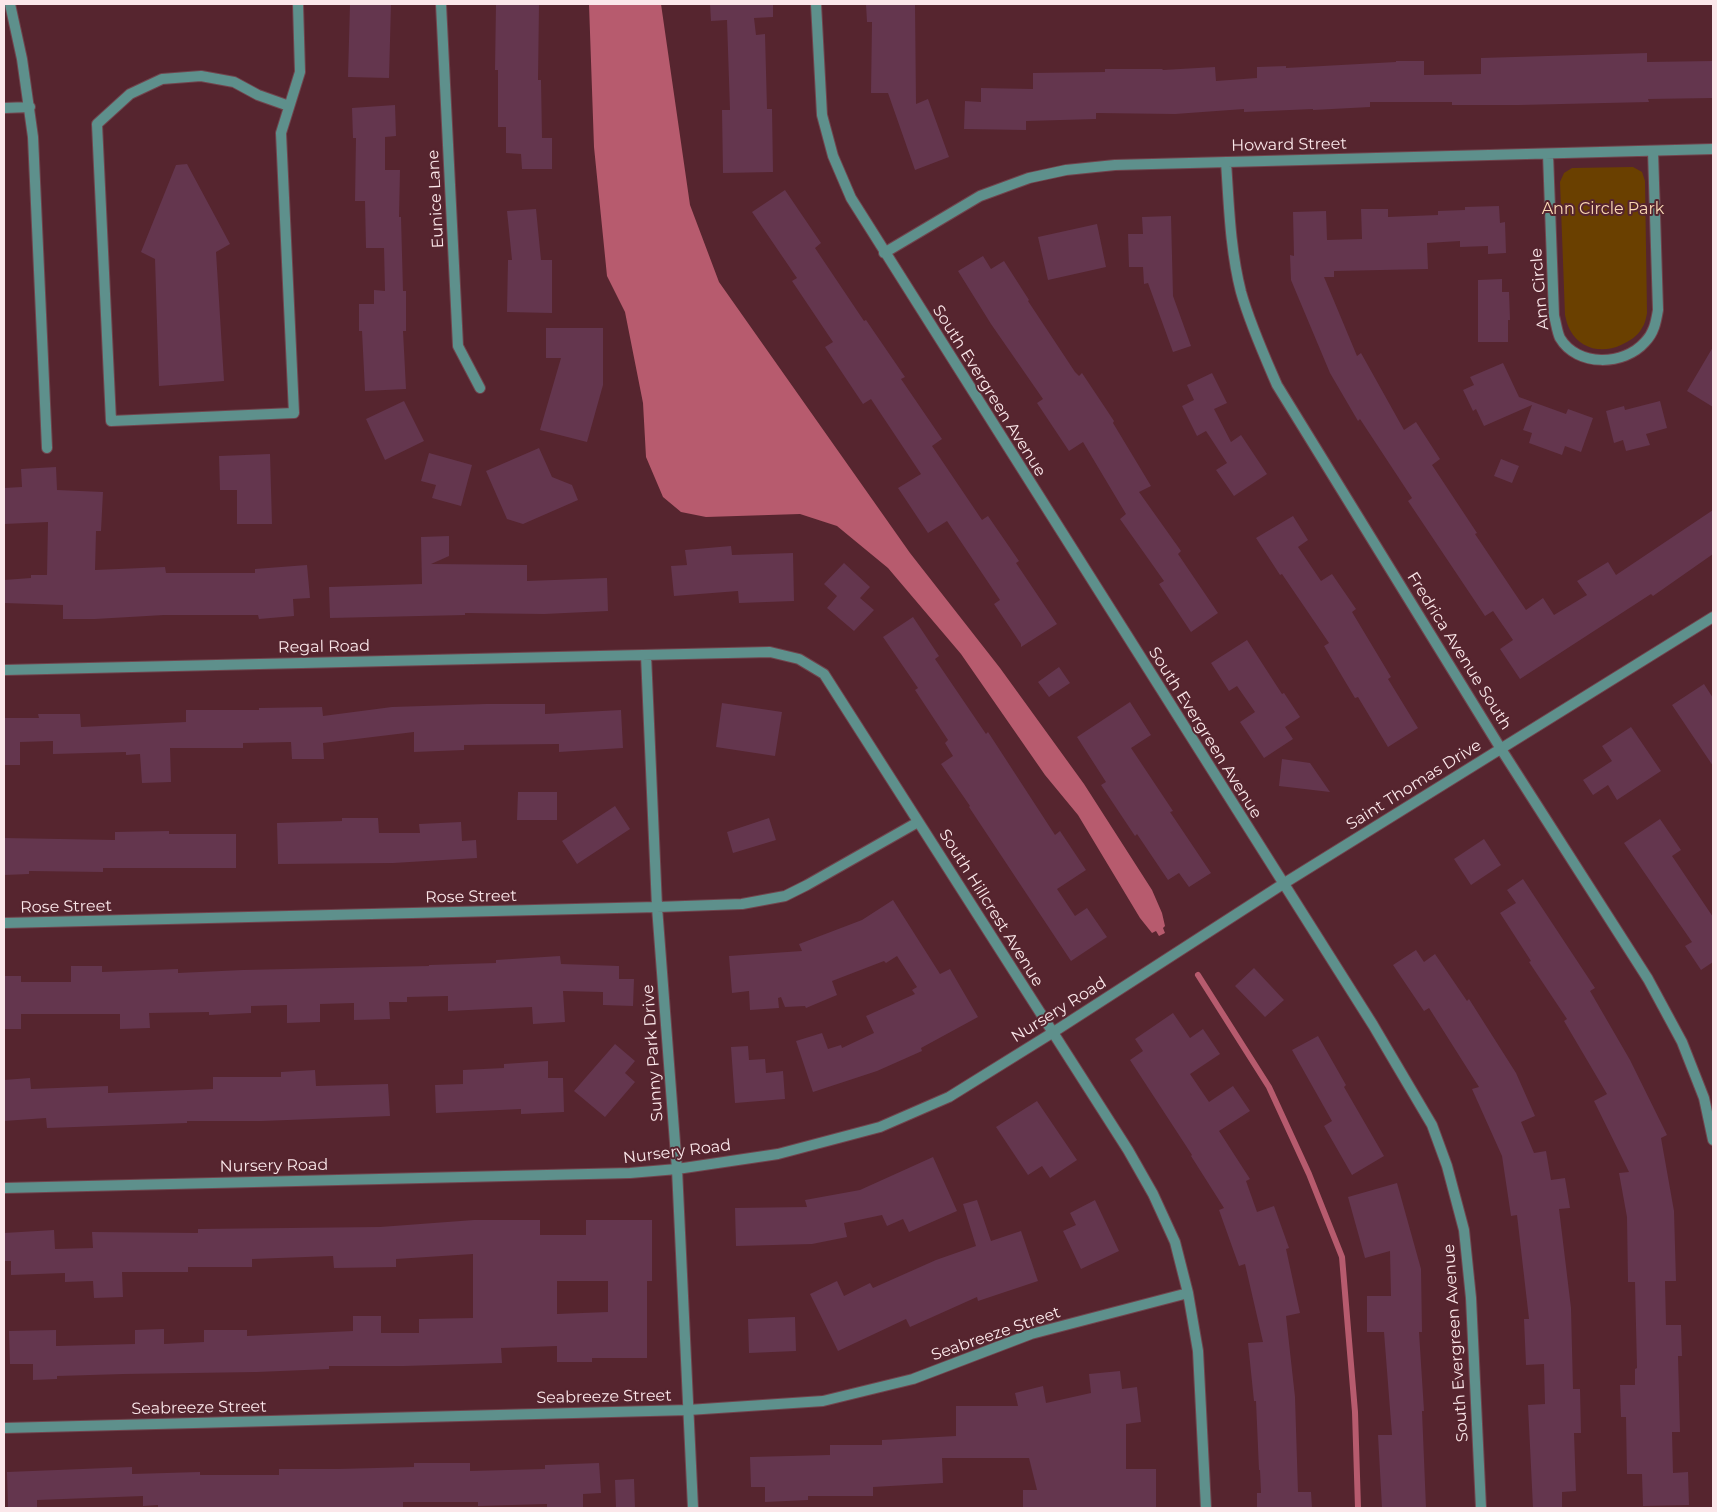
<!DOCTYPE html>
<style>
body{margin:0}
#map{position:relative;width:1717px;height:1512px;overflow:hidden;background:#56252f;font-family:Montserrat,sans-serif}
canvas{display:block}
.frame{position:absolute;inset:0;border:5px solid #fbe7ea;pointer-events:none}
</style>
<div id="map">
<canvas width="1717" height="1512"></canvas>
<div class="frame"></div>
</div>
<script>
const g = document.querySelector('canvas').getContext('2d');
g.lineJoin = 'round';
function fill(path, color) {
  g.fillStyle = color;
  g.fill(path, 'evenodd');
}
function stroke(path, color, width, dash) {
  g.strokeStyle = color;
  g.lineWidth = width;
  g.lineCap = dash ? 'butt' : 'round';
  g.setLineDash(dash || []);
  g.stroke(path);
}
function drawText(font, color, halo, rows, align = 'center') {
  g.font = font + ' Montserrat,sans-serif';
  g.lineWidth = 4;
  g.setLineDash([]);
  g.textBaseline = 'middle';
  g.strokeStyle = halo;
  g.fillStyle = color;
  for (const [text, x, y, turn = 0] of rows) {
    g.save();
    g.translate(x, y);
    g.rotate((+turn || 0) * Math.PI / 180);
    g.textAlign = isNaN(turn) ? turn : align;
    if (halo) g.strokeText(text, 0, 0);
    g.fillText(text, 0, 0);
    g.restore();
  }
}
const green = new Path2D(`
 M 1633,167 L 1642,172 L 1645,181 L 1647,313 C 1646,318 1645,324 1642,328 C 1637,337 1629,341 1621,345 C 1602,354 1580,349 1570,330 C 1567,325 1566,319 1565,315 L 1560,182 L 1564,173 L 1572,168 Z`);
const water = new Path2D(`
 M 589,4 L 661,4 L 690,205 L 719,282 L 910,553 L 1000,668 L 1084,784 L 1152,890 L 1162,913 L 1165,926 L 1163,928 L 1165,933 L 1159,936 L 1156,931 L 1152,933 L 1140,918 L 1078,815 L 1045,775 L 961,654 L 888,568 L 837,526 L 800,514 L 706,517 L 681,512 L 663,497 L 646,457 L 643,403 L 625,312 L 607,276 L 594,147 Z`);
const stream = new Path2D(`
 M 1198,975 L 1269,1087 L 1309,1174 L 1342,1257 L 1355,1412 L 1358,1508`);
const building = new Path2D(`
 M 350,4 L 391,4 L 389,78 L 348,77 Z
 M 496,4 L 539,4 L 538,80 L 541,80 L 542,138 L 552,138 L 552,169 L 522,169 L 521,154 L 506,153 L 506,127 L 498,127 L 498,70 L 495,70 Z
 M 710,4 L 773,4 L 773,17 L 754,18 L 756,35 L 765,34 L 767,109 L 772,109 L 773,172 L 723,173 L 722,110 L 730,110 L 727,20 L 711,21 Z
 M 866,4 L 915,4 L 916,104 L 928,99 L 949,157 L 915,170 L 888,93 L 871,93 L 872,22 L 867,22 Z
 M 1647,53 L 1647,62 L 1713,61 L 1713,98 L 1648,99 L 1649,102 L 1519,105 L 1452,105 L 1452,102 L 1370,102 L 1370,107 L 1313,110 L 1313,109 L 1244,112 L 1244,109 L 1175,114 L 1096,113 L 1096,119 L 1026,121 L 1026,130 L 964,129 L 965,101 L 981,102 L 981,88 L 1033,89 L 1033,73 L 1105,72 L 1105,69 L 1162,69 L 1163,70 L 1215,67 L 1216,81 L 1257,78 L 1257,67 L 1286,66 L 1286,68 L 1396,62 L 1396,61 L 1424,61 L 1424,75 L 1481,74 L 1481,58 Z
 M 395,105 L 396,136 L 385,137 L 385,170 L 400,170 L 399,217 L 401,217 L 403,291 L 406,291 L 406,331 L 403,331 L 406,389 L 365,391 L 362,331 L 359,331 L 359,304 L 374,304 L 374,290 L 385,291 L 384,248 L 366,248 L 365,201 L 355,201 L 356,138 L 353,138 L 352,108 Z
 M 187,164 L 230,244 L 216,252 L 224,381 L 159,386 L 155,259 L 141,252 L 176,165 Z
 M 785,190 L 821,243 L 815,248 L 864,321 L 866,320 L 905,377 L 901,379 L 942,439 L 932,446 L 982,520 L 988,516 L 1019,561 L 1016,563 L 1057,624 L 1021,647 L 1021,644 L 994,604 L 1000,600 L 947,521 L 928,533 L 898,488 L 921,474 L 871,399 L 863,404 L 825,347 L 833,342 L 792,281 L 797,278 L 752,212 Z
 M 1499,206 L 1500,223 L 1505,222 L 1506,253 L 1488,254 L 1488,246 L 1460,247 L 1460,241 L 1427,243 L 1428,269 L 1334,271 L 1334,277 L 1324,277 L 1357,356 L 1361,353 L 1404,430 L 1416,422 L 1440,459 L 1432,465 L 1477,533 L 1475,534 L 1526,610 L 1543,598 L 1554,615 L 1587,595 L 1577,581 L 1608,562 L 1616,575 L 1713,510 L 1713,554 L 1653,596 L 1651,594 L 1520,679 L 1500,649 L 1513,640 L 1493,611 L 1485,616 L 1408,501 L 1412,498 L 1360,419 L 1358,421 L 1330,373 L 1291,280 L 1290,255 L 1294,256 L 1293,212 L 1326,211 L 1327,240 L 1362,239 L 1361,209 L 1388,209 L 1388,217 L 1438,215 L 1438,211 L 1465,210 L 1465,207 Z
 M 536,209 L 541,260 L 552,260 L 552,313 L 507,312 L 508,260 L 512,260 L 507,211 Z
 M 1171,216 L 1173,296 L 1191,346 L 1173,352 L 1148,283 L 1144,284 L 1143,267 L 1129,267 L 1128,234 L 1143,234 L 1142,217 Z
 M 1097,224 L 1106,267 L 1048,280 L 1038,237 Z
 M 983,256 L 991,269 L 1004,261 L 1029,300 L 1028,301 L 1075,372 L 1079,376 L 1082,373 L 1114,421 L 1113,423 L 1151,486 L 1139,492 L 1181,551 L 1178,554 L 1218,613 L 1191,632 L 1159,584 L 1164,581 L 1120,519 L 1126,514 L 1083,442 L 1069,451 L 1037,403 L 1043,399 L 991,324 L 958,271 Z
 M 1502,279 L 1502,292 L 1509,292 L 1510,320 L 1508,320 L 1508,342 L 1478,342 L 1478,280 Z
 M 546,328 L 603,328 L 603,385 L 587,442 L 540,430 L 561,358 L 546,358 Z
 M 1713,347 L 1713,407 L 1687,391 Z
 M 1503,363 L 1519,397 L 1566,414 L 1568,409 L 1593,418 L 1581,452 L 1565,446 L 1562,455 L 1529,443 L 1532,433 L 1523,430 L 1532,405 L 1484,426 L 1476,409 L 1473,411 L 1463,390 L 1474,385 L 1470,377 Z
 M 1212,373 L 1227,403 L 1214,409 L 1231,442 L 1241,435 L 1267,474 L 1234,496 L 1216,470 L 1227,463 L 1206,431 L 1197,436 L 1182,406 L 1194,400 L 1187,385 Z
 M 404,401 L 424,441 L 385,460 L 366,419 Z
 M 1660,401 L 1667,428 L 1646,434 L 1650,445 L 1626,451 L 1623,440 L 1614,443 L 1606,411 L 1624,406 L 1625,410 Z
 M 539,448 L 552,477 L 572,485 L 578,500 L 523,524 L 507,519 L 486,471 Z
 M 429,453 L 472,465 L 461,506 L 432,498 L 436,485 L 421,481 Z
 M 270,454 L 272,524 L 237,524 L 237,490 L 220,490 L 219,456 Z
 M 1501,459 L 1519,466 L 1512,483 L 1494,476 Z
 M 56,467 L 57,490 L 103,492 L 101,531 L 96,531 L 95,570 L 165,567 L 166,573 L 255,573 L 255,569 L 307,565 L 310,598 L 293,599 L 294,616 L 259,619 L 258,615 L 164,615 L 95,619 L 63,619 L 63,605 L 4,603 L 4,580 L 31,578 L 31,575 L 47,575 L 48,522 L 4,524 L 4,488 L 22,487 L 21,469 Z
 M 1293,516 L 1308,540 L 1298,547 L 1321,581 L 1332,574 L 1356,609 L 1352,612 L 1391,677 L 1388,679 L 1418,728 L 1388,747 L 1358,697 L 1355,698 L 1324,646 L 1329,643 L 1282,574 L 1280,575 L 1256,538 Z
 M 449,536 L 449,556 L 431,564 L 527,565 L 527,581 L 607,578 L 608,611 L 544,614 L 465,613 L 465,615 L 330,618 L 329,587 L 422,584 L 421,537 Z
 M 731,546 L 732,555 L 793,553 L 794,601 L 739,603 L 738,591 L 674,596 L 671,566 L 687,565 L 685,550 Z
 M 844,563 L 870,587 L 860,598 L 874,610 L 854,631 L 827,608 L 837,596 L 824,584 Z
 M 913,617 L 939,656 L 935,659 L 986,734 L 988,732 L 1055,835 L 1060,831 L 1086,870 L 1057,889 L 1075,916 L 1087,908 L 1107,937 L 1071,961 L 969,807 L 970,806 L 941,764 L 953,756 L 945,743 L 948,740 L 915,690 L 918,688 L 883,637 Z
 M 1247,640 L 1282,694 L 1284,693 L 1300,717 L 1285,727 L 1293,739 L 1264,758 L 1240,722 L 1255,712 L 1237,686 L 1229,691 L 1211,663 Z
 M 1059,667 L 1070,683 L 1049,697 L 1038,682 Z
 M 1704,684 L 1713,698 L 1713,766 L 1672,705 Z
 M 1130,702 L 1151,735 L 1131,748 L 1173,811 L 1170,812 L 1211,873 L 1189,887 L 1179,873 L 1168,880 L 1137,834 L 1135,836 L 1101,785 L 1106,782 L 1077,737 Z
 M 722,703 L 782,712 L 775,756 L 716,747 Z
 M 486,704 L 545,704 L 545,714 L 621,710 L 623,748 L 559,752 L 559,744 L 464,745 L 464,750 L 414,752 L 414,732 L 323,743 L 324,759 L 292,759 L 291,742 L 243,743 L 243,748 L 170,748 L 171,782 L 142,783 L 140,754 L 126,755 L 126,752 L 53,754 L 53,741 L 20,742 L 20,765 L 4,765 L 4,718 L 39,718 L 38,714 L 80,714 L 81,727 L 186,722 L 186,710 L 259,710 L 259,708 L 322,707 L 323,716 L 392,707 Z
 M 1631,727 L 1661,771 L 1617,800 L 1608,785 L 1593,795 L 1583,780 L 1612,761 L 1602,746 Z
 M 1282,759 L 1310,763 L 1330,792 L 1279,786 Z
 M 518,792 L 557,792 L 557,820 L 517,820 Z
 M 615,806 L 630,829 L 577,864 L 562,841 Z
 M 342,818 L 378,818 L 379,833 L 420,833 L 419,824 L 461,822 L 462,841 L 476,840 L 477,858 L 393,863 L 278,864 L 277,823 L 342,821 Z
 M 769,818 L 776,840 L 733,853 L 727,832 Z
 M 1660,819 L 1681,850 L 1672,856 L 1713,917 L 1713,962 L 1701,970 L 1685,946 L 1692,942 L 1624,843 Z
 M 169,831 L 169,834 L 236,834 L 236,868 L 103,868 L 103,872 L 29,871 L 29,874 L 4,875 L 4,838 L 115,840 L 115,832 Z
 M 1484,839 L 1501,865 L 1471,885 L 1454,859 Z
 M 1523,879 L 1595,988 L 1590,991 L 1630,1060 L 1667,1135 L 1661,1138 L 1674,1211 L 1676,1281 L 1665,1281 L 1666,1325 L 1681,1325 L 1682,1356 L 1678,1356 L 1680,1432 L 1672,1432 L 1673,1473 L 1688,1472 L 1689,1505 L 1643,1506 L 1642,1474 L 1627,1474 L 1626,1417 L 1621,1417 L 1620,1385 L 1635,1385 L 1635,1369 L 1637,1368 L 1635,1282 L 1628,1282 L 1627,1217 L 1619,1173 L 1629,1172 L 1594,1101 L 1607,1094 L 1564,1021 L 1567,1019 L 1529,962 L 1531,961 L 1500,913 L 1516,903 L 1507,890 Z
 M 893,900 L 940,974 L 950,969 L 978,1017 L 921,1048 L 922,1051 L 877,1071 L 813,1092 L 796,1041 L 822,1033 L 828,1049 L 841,1045 L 842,1048 L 874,1033 L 866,1016 L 915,994 L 912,990 L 917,987 L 897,956 L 886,963 L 884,961 L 832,981 L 837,995 L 806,1008 L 805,1006 L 785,1007 L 781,997 L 778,998 L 779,1008 L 750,1010 L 749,991 L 732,993 L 729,956 L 802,951 L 799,944 L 862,920 Z
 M 1416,950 L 1424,962 L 1435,954 L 1467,1001 L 1469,999 L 1516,1073 L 1535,1116 L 1521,1122 L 1534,1153 L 1546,1151 L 1551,1180 L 1565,1178 L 1570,1208 L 1559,1209 L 1571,1308 L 1573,1389 L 1580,1389 L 1581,1433 L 1574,1433 L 1576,1491 L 1562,1492 L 1562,1507 L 1533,1508 L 1528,1405 L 1545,1404 L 1544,1364 L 1526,1365 L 1524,1319 L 1529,1319 L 1517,1215 L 1511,1216 L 1502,1156 L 1472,1089 L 1479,1087 L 1429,1008 L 1424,1011 L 1393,965 Z
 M 560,956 L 561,964 L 619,966 L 619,979 L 634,979 L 633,1006 L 603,1005 L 603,992 L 563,991 L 565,1022 L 533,1024 L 532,1007 L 448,1011 L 448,996 L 407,997 L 407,1002 L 389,1002 L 390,1019 L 354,1020 L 354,1003 L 320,1004 L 320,1022 L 287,1023 L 287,1005 L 251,1006 L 251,1013 L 209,1015 L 209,1012 L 149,1013 L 150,1028 L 120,1029 L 120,1014 L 21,1014 L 21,1029 L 4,1029 L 4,976 L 21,976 L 21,982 L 71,982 L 71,966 L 102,966 L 102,972 L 178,969 L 178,973 L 243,970 L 429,966 L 429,965 L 496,963 L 496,960 Z
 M 1254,968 L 1284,1000 L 1265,1017 L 1235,986 Z
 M 1173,1013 L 1190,1038 L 1203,1029 L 1220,1054 L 1190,1074 L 1209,1102 L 1233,1086 L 1250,1111 L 1219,1131 L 1250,1179 L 1246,1181 L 1257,1212 L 1274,1206 L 1289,1248 L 1286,1249 L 1300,1313 L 1286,1316 L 1295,1397 L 1298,1492 L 1311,1492 L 1312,1508 L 1257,1508 L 1257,1493 L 1261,1493 L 1260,1470 L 1259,1470 L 1256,1401 L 1254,1401 L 1248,1343 L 1263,1342 L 1245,1264 L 1239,1266 L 1219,1210 L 1224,1208 L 1191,1156 L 1192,1155 L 1130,1060 L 1143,1051 L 1135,1039 Z
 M 1318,1036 L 1346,1085 L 1344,1087 L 1384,1156 L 1352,1175 L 1324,1126 L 1332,1121 L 1292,1050 Z
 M 615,1044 L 635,1061 L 625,1073 L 635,1082 L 605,1117 L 574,1091 Z
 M 748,1046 L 749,1060 L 765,1059 L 766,1073 L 783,1071 L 785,1099 L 735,1103 L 731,1047 Z
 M 548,1061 L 548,1078 L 563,1078 L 564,1112 L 521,1114 L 521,1109 L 436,1113 L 435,1085 L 463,1084 L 463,1070 L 504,1068 L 504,1064 Z
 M 315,1070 L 316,1086 L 388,1084 L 390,1116 L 262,1121 L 187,1121 L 187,1123 L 47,1128 L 46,1118 L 4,1121 L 4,1080 L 30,1078 L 31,1089 L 108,1086 L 108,1093 L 213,1089 L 213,1077 L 281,1077 L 281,1072 Z
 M 1037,1101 L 1077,1160 L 1050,1178 L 1042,1166 L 1028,1175 L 996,1127 Z
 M 933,1157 L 957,1211 L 909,1232 L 903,1219 L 887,1226 L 882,1215 L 844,1223 L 847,1237 L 812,1244 L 736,1246 L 735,1208 L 807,1207 L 805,1200 L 860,1190 Z
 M 1397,1183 L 1421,1269 L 1422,1332 L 1419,1332 L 1424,1411 L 1422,1411 L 1426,1508 L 1382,1508 L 1378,1435 L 1392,1435 L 1384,1332 L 1367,1332 L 1367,1296 L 1391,1296 L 1390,1251 L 1365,1258 L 1348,1197 Z
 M 977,1200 L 991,1241 L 1021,1231 L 1038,1281 L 978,1301 L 977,1297 L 910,1327 L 906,1319 L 838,1351 L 810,1294 L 837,1281 L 844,1296 L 870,1283 L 873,1288 L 936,1260 L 976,1246 L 963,1204 Z
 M 1095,1200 L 1119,1251 L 1081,1269 L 1063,1231 L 1076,1225 L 1070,1213 Z
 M 474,1220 L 540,1220 L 540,1235 L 586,1235 L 586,1220 L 652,1220 L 652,1281 L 647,1281 L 647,1358 L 592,1358 L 592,1362 L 557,1362 L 557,1346 L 530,1347 L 501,1348 L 502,1363 L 404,1366 L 329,1366 L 329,1369 L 257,1372 L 124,1374 L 57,1376 L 57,1379 L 33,1380 L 33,1364 L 10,1364 L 9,1331 L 56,1330 L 56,1346 L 135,1344 L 135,1330 L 164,1329 L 164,1344 L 204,1342 L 204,1330 L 247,1330 L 247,1336 L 353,1331 L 353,1316 L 381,1316 L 381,1333 L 419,1333 L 419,1319 L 473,1318 L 473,1254 L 396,1259 L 396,1267 L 334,1268 L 333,1256 L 252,1259 L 252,1267 L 188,1267 L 188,1272 L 122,1272 L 123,1297 L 94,1298 L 93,1281 L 65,1282 L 65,1273 L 11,1275 L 11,1261 L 4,1261 L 4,1233 L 54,1230 L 55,1249 L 93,1248 L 92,1232 L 198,1233 L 198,1229 L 380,1227 ZM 557,1281 L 608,1281 L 608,1312 L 557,1314 Z
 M 795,1317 L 796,1351 L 749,1353 L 748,1319 Z
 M 1120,1371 L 1122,1389 L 1137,1387 L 1141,1422 L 1126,1424 L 1126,1469 L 1156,1469 L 1156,1508 L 1023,1508 L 1023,1490 L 1037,1490 L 1029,1458 L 942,1458 L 943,1483 L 873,1487 L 873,1496 L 808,1496 L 808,1500 L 765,1502 L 765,1487 L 751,1487 L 750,1457 L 830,1455 L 830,1445 L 882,1445 L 882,1440 L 956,1436 L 956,1406 L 1018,1406 L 1015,1393 L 1043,1386 L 1046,1403 L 1091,1393 L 1089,1374 Z
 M 414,1463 L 470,1463 L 470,1471 L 545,1469 L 545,1465 L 599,1463 L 601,1493 L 583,1494 L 583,1508 L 547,1508 L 547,1504 L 478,1506 L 478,1502 L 403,1502 L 403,1508 L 158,1508 L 158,1505 L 143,1506 L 143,1496 L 37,1500 L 37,1508 L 8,1508 L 7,1472 L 132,1467 L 132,1474 L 200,1472 L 200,1475 L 279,1475 L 279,1469 L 338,1469 L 414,1467 Z
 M 634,1479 L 635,1508 L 616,1508 L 615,1480 Z`);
const lane = new Path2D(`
 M 10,4 L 22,59 L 33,137 L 47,448
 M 289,106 L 258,95 L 234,82 L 201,76 L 162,79 L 130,94 L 97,124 L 111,421 L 294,413 L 281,133 L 300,72 L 298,4
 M 4,108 L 30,107`);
const street = new Path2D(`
 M 441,4 L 458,346 L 480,388
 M 816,4 L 822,115 L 833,156 L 851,198 L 1373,1025 L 1432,1125 L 1447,1166 L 1464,1230 L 1471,1298 L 1481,1508
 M 1548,154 L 1554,316 C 1556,322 1557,332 1560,338 C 1577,367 1624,366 1645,342 C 1654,333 1656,322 1658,310 L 1653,151
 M 1226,162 C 1229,205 1230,249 1241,292 C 1250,324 1264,355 1277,385 L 1501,749 L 1648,979 L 1682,1042 L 1704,1098 L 1713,1140
 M 884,253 L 980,196 L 1029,178 L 1066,170 L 1115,165 L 1713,149
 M 646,655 L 657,907 L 677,1169 L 693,1508
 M 4,670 L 770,652 L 799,659 L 824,674 L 1128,1150 L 1153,1194 L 1175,1242 L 1188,1293 L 1198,1351 L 1206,1508
 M 4,923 L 657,907 L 742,904 L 785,896 L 807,885 L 918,822
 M 4,1188 L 630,1173 L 677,1169 L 778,1154 L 880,1127 L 949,1097 L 1052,1033 L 1283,884 L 1713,617
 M 4,1428 L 688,1410 L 823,1401 L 913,1379 L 1031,1334 L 1188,1293`);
const streetNames = [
 ["Howard Street",1289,145,-1],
 ["Eunice Lane",436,199,-93],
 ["Ann Circle",1540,289,-95],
 ["South Evergreen Avenue",989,391,58],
 ["Regal Road",324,647,-1],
 ["Fredrica Avenue South",1459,651,58],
 ["South Evergreen Avenue",1205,733,58],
 ["Saint Thomas Drive",1414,785,-32],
 ["Rose Street",471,897,-1],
 ["Rose Street",66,907,-1],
 ["South Hillcrest Avenue",991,908,58],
 ["Nursery Road",1059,1010,-32],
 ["Sunny Park Drive",653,1053,-94],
 ["Nursery Road",677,1152,-7],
 ["Nursery Road",274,1166,-1],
 ["Seabreeze Street",996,1334,-19],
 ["South Evergreen Avenue",1456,1343,-94],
 ["Seabreeze Street",604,1397,-1],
 ["Seabreeze Street",199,1408,-1]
];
const parkNames = [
 ["Ann Circle Park",1603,209]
];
fill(green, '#6a4000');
fill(water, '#b75b6e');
stroke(stream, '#b75b6e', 6);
fill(building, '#64364e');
stroke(lane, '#70444d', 12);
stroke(street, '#70444d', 12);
stroke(lane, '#5e908c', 10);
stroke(street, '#5e908c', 10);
drawText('16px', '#fbe7ea', '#56252f', streetNames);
drawText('16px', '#fad8b4', '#56252f', parkNames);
</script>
